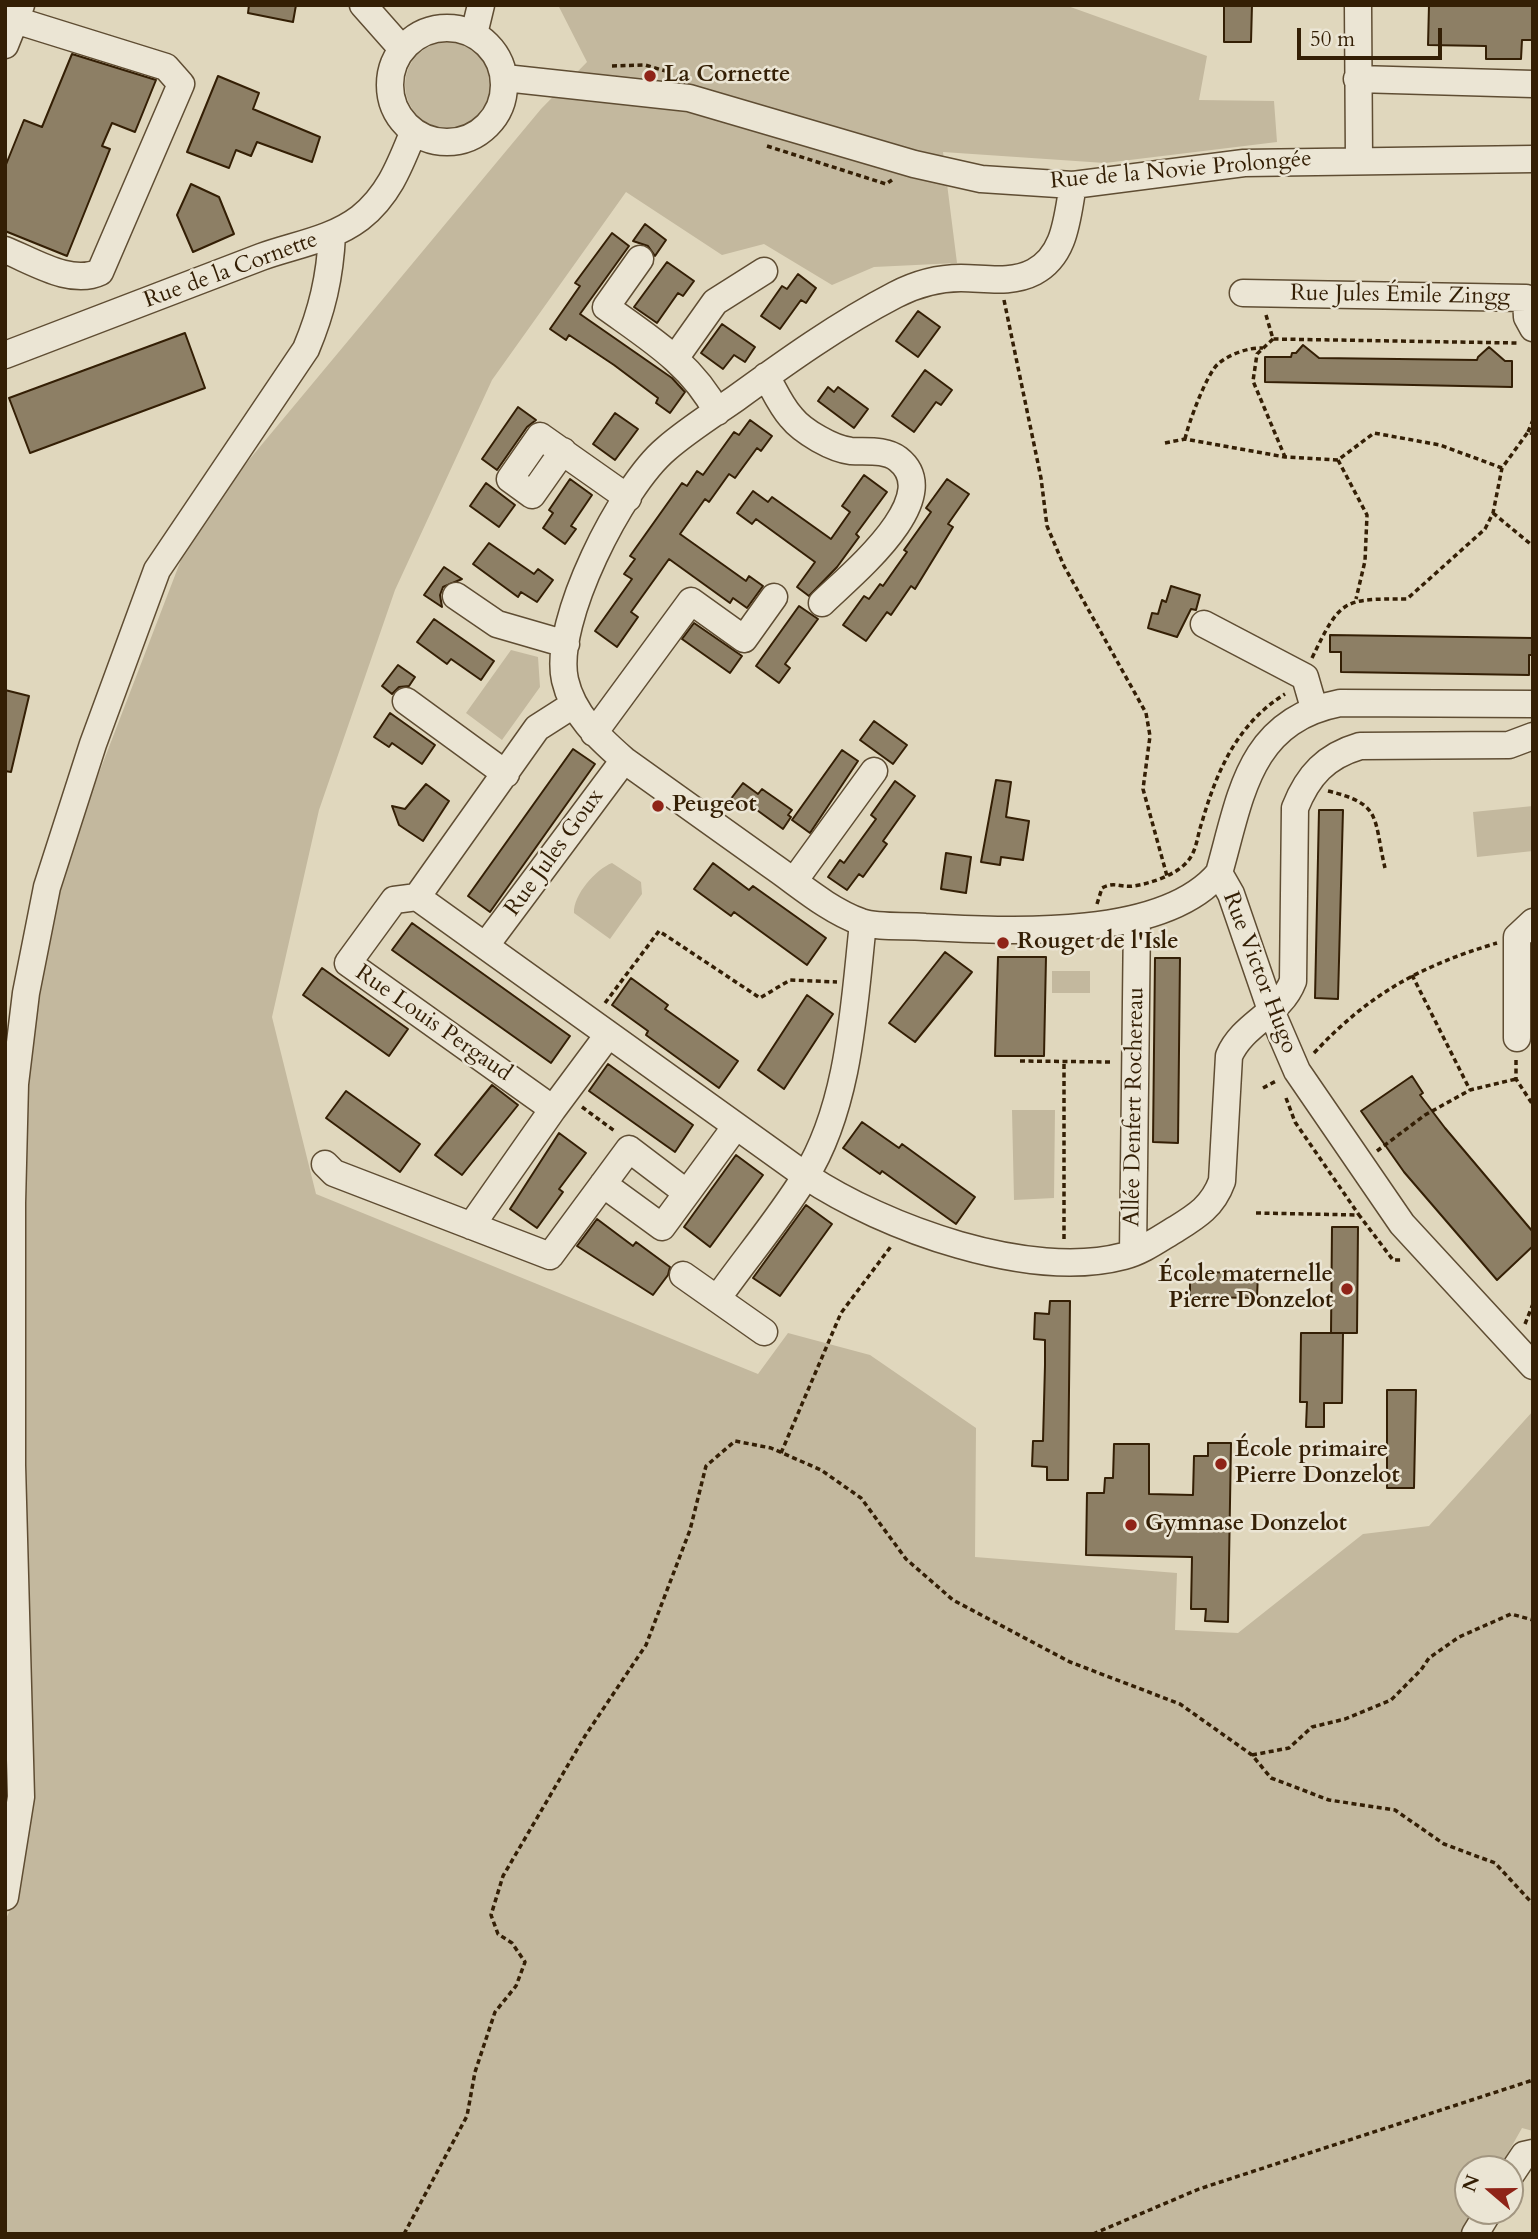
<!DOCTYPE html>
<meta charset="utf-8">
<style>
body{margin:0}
#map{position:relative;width:1538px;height:2239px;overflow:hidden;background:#e0d7bd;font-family:Cardo,serif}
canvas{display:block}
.frame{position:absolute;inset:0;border:7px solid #341f05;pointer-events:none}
.north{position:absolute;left:1454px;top:2155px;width:70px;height:70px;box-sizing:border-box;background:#ebe5d4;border:2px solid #a29681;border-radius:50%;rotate:290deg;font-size:19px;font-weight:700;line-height:28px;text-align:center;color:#341f05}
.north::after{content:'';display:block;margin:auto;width:24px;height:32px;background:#8f2418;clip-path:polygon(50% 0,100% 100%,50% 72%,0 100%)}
.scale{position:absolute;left:1297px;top:28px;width:145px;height:32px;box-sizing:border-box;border:4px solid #341f05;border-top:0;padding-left:9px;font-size:21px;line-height:24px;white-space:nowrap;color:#341f05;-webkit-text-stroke:5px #ebe5d4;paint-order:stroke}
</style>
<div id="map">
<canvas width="1538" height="2239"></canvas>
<div class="frame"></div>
<div class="north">N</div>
<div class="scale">50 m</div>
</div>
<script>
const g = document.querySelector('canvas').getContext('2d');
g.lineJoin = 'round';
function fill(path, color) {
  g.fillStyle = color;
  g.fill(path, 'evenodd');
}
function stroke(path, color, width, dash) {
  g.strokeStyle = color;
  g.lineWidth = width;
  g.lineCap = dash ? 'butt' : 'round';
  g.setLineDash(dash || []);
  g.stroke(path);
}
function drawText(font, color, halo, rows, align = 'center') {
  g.font = font + ' Cardo,serif';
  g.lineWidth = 5;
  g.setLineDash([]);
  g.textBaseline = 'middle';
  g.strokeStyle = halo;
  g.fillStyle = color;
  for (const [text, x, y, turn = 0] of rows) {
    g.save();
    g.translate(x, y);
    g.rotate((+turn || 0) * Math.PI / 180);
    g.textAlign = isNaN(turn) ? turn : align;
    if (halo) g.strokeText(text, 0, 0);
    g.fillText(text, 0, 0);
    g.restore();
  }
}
const green = new Path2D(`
 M 558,5 L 1065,5 L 1207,56 L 1199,100 L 1274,101 L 1277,142 L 1105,163 L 943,152 L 957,263 L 874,267 L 832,285 L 764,244 L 722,255 L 626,192 L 492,380 L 395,590 L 319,810 L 272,1017 L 316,1194 L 758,1374 L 788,1333 L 870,1355 L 976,1428 L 975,1557 L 1177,1573 L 1175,1630 L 1238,1633 L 1363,1534 L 1429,1526 L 1533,1411 L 1533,2131 L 1522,2128 L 1499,2169 L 1468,2169 L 1468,2211 L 1475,2211 L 1462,2234 L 5,2234 L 5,1921 L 15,1899 L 26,1793 L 25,1094 L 54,890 L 194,526 L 541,109 L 587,62 Z
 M405 85a43 43 0 1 1 86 0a43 43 0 1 1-86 0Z
 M 511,650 L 538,657 L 540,687 L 502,740 L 466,713 Z
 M 1533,806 L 1533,851 L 1477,857 L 1473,812 Z
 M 612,863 L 641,882 L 642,894 L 610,939 L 574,913 C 573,895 596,869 612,863 Z
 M 1052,971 L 1090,971 L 1090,993 L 1052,993 Z
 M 1012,1110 L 1055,1110 L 1054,1198 L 1014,1200 Z`);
const building = new Path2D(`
 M 249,5 L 296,5 L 293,22 L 248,13 Z
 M 1224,5 L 1252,5 L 1251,42 L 1224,42 Z
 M 1429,5 L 1533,5 L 1533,40 L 1522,40 L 1521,59 L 1486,59 L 1486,46 L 1428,45 Z
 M 72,54 L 156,80 L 135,132 L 112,123 L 102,146 L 110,149 L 67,256 L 5,231 L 5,167 L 24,120 L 42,127 Z
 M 218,76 L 259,93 L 253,109 L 320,137 L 312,162 L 257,142 L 251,156 L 236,150 L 229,168 L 187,152 Z
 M 191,184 L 219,197 L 234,234 L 193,252 L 177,215 Z
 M 645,224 L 666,240 L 655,256 L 648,246 L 633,241 Z
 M 612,233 L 629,246 L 580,314 L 672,378 L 683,390 L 685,392 L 670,413 L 656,403 L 658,398 L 614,365 L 569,335 L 566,340 L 550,329 L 580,286 L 575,283 Z
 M 667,262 L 694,281 L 683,296 L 678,293 L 657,323 L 634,307 Z
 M 798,274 L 816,288 L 806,303 L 801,300 L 780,329 L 761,316 L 782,286 L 787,289 Z
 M 918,311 L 940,327 L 918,357 L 896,341 Z
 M 722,324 L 755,347 L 745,362 L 734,355 L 723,369 L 701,353 Z
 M 185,333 L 205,388 L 30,453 L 9,398 Z
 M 1303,345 L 1319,358 L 1477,360 L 1478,357 L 1489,347 L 1505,361 L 1512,361 L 1512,387 L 1265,382 L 1265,357 L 1291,357 L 1292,353 L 1296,353 Z
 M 925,370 L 952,390 L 941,405 L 936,402 L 914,432 L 892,416 Z
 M 828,387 L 834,392 L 838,387 L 868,409 L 854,428 L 818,401 Z
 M 518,407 L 536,420 L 527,427 L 497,470 L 482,459 Z
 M 615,413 L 638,429 L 615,460 L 593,444 Z
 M 750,420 L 772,436 L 761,451 L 757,448 L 735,478 L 729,474 L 709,502 L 705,499 L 680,534 L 746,581 L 749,576 L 763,586 L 747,608 L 733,598 L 730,603 L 669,559 L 631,612 L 638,617 L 617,647 L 595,631 L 632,579 L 624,574 L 635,559 L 630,556 L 682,483 L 687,486 L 697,471 L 703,475 L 734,432 L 739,435 Z
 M 864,475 L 887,492 L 856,534 L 859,537 L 837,567 L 809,596 L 797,587 L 815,562 L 756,519 L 752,524 L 737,513 L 753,491 L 768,502 L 772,497 L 831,539 L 850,512 L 842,506 Z
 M 570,479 L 592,495 L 571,526 L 576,529 L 565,544 L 543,528 L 553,513 L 549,510 Z
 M 947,479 L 969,494 L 948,524 L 953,527 L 915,589 L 911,586 L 891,615 L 887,612 L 866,641 L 843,625 L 864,596 L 869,599 L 880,584 L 883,586 L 907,552 L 904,550 L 931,512 L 926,508 Z
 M 486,483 L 515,505 L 499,527 L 470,506 Z
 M 489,543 L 534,574 L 538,569 L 553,580 L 537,602 L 521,592 L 518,597 L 473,564 Z
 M 444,567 L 462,579 L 443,587 L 440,595 L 442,607 L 424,595 Z
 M 1171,586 L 1200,595 L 1196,610 L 1191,609 L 1177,637 L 1148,628 L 1152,613 L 1158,614 L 1162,600 L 1166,602 Z
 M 799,606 L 818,619 L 785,664 L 790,668 L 779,683 L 756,666 Z
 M 434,619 L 494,661 L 481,680 L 451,659 L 447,664 L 417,642 Z
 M 694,623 L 742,656 L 730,673 L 682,639 Z
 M 1330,635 L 1533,638 L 1533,655 L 1529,655 L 1529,675 L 1341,672 L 1341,652 L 1330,652 Z
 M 398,665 L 415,677 L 409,686 L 399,687 L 392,694 L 382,686 Z
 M 5,690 L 29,696 L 11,772 L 5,771 Z
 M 390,713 L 435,745 L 422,764 L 392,743 L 389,747 L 374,737 Z
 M 874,721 L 907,745 L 893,764 L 860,740 Z
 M 573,749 L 595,764 L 490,912 L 468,896 Z
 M 842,750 L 858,761 L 810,833 L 792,820 Z
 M 996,780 L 1011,782 L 1006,817 L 1029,821 L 1023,860 L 1001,857 L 1000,865 L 981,862 Z
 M 895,781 L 915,796 L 883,841 L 887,844 L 863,877 L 859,874 L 847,890 L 828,877 L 840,860 L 844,863 L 876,819 L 871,815 Z
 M 743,783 L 758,794 L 762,789 L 792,810 L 788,815 L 791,817 L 783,829 L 750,805 L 746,811 L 730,800 Z
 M 426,784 L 449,801 L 423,841 L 399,825 L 392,806 L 405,809 Z
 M 1319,810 L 1343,810 L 1338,999 L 1315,998 Z
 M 946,853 L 971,857 L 966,893 L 941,889 Z
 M 713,863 L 749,890 L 753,886 L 826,938 L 807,965 L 734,912 L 731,916 L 694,889 Z
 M 412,923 L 570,1036 L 551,1063 L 392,950 Z
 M 945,952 L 972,972 L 915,1042 L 889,1023 Z
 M 998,957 L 1046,957 L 1044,1056 L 995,1056 Z
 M 1155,958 L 1180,958 L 1178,1143 L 1153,1142 Z
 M 322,968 L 408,1029 L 389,1056 L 303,995 Z
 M 631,978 L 668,1005 L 665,1009 L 738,1061 L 719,1088 L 646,1035 L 648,1031 L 612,1005 Z
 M 807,995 L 833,1014 L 784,1089 L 758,1070 Z
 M 608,1064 L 693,1125 L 675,1152 L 589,1091 Z
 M 1412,1076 L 1423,1093 L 1420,1095 L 1445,1128 L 1533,1232 L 1533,1246 L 1497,1280 L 1404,1172 L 1361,1111 Z
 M 492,1085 L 518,1105 L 462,1175 L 435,1155 Z
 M 346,1091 L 420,1144 L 400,1172 L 326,1118 Z
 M 862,1122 L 899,1148 L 902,1144 L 975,1197 L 956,1224 L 882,1171 L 880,1174 L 843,1148 Z
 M 559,1133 L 586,1153 L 559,1189 L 563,1192 L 537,1228 L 510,1209 Z
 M 736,1155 L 763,1175 L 710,1247 L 684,1227 Z
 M 806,1205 L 832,1224 L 780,1296 L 753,1278 Z
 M 597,1219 L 633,1246 L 636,1242 L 670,1267 L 668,1275 L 653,1295 L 577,1246 Z
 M 1332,1227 L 1358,1227 L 1357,1333 L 1331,1333 Z
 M 1190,1272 L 1258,1273 L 1257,1298 L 1190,1297 Z
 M 1050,1301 L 1070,1301 L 1068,1480 L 1047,1480 L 1047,1467 L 1032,1466 L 1033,1441 L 1043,1441 L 1045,1365 L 1045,1340 L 1034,1339 L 1035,1313 L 1049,1314 Z
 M 1301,1333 L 1343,1333 L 1342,1403 L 1324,1403 L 1324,1427 L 1306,1427 L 1307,1402 L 1300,1402 Z
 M 1387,1390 L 1416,1390 L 1414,1488 L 1387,1488 Z
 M 1208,1443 L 1231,1443 L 1228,1622 L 1205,1621 L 1206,1609 L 1191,1609 L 1192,1557 L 1086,1555 L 1087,1493 L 1104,1493 L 1105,1478 L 1113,1478 L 1114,1444 L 1149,1444 L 1149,1494 L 1193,1495 L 1194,1456 L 1208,1456 Z`);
const path = new Path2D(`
 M 612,66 L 645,65 L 669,72
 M 767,146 L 886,184 L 892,180
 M 1004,300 L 1041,478 L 1047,526 L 1064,566 L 1146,713 L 1150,736 L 1143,789 L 1167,876
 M 1266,315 L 1273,339 L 1517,343
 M 1273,339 L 1257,354 L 1253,381 L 1285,457
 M 1528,432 L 1533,420
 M 1185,439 C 1188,424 1207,373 1218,364 C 1229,354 1250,347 1263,348
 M 1165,443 L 1185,439 L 1285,457 L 1338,460 L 1374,433 L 1440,445 L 1502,468
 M 1338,460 L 1367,515 L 1365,561 L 1356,599
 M 1493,513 L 1533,546
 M 1312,658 C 1341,598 1343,599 1407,599 L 1485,529 L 1493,513 L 1502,468 L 1528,432 L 1533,434
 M 1328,791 C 1383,804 1373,818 1385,868
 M 1097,904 L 1102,888 C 1115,881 1120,888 1133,886 C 1149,884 1176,875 1187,862 C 1197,851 1197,836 1202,822 C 1217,770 1238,723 1285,694
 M 1412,975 L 1470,1090
 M 605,1003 L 659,931 L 760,998 L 790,980 L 837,982
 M 1314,1053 C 1369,994 1420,966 1497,943
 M 1516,1060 L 1516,1079 L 1533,1105
 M 1020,1061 L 1113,1062
 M 1263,1088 L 1278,1080
 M 1286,1098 L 1295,1122 L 1359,1215
 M 582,1107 L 616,1132
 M 1377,1151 L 1425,1115 L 1470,1090 L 1516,1079
 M 1256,1213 L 1359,1215 L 1393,1260 L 1403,1260
 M 1064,1239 L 1064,1062
 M 1525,1324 L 1533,1304
 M 781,1453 L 841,1313 L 892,1245
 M 1252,1755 L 1289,1748 L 1312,1727 L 1345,1719 L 1391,1700 L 1421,1670 L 1429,1658 L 1459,1637 L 1511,1614 L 1533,1620
 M 404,2234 L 467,2116 L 475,2072 L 495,2012 L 516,1986 L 525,1962 L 512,1943 L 498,1934 L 491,1915 L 503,1876 L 585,1736 L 646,1645 L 690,1530 L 706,1466 L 735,1441 L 771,1448 L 821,1470 L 861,1498 L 906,1559 L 953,1600 L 1070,1662 L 1180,1704 L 1252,1755 L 1271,1778 L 1329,1800 L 1395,1810 L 1444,1844 L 1495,1863 L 1533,1904
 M 1093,2234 L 1199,2189 L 1533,2080`);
const minor = new Path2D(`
 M 363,5 L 402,49
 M 1358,5 L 1359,159
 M390 85a57 57 0 1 1 114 0a57 57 0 1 1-114 0Z
 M 474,34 L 481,5
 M 5,45 L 21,5
 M 505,78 L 689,98 L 914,164 L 981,179 L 1073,185 L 1244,163 L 1533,159
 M 1357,79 L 1533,84
 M 1073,185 C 1067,217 1066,255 1034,272 C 1011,284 985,278 961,278 C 937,278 916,284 895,295 C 839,324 786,362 735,399 C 712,415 688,430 666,449 C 622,486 552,622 565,680 C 573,715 598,737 624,760 C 673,795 722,830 771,865 C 800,885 828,910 861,922 C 879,928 905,925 925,927 C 1006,931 1162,941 1219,873
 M 5,250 C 33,261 71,286 100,272 L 181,84 L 166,67 L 15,20
 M 640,259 L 606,307 C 649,338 692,364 717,412
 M 1243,293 L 1526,298 L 1527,317 L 1533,328
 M 5,355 C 90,322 176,290 261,257 C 294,245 331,240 360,218 C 389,195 400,165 413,133
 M 676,357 L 715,302 L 764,271
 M 766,376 C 774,390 781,406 791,417 C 803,432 833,449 851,451 C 866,452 885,449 898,459 C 948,498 847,578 822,603
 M 563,451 L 532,495 L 510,479 L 540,436 L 628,498
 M 456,596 L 497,624 L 566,644
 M 1204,624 L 1305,677 L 1314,708
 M 406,701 L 506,774
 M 1533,704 L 1340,703 C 1248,721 1241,796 1219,873 L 1231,894 L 1272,1013 L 1297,1071 L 1402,1224 L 1533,1366
 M 594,733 L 691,601 L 744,639 L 774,597
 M 794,881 L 874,771
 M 417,897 L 537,728 L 573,705
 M 486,945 L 624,760
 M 608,1035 L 553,1109 L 348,963 L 394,900 L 417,897 L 806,1176 C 884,1228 1030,1281 1124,1256 C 1143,1251 1159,1239 1176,1229 C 1197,1216 1213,1206 1222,1181 L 1229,1056 C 1243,1023 1280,1015 1293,981 L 1295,808 C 1308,775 1326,756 1360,746 L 1509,745 L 1533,736
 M 1517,1038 L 1517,937 L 1533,922
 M 325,1164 L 334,1173 L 550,1256 L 629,1149 L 687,1193 L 736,1126
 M 603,1184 L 662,1227 L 687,1193
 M 471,1226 L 553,1109
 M 1133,1253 L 1137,918
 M 683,1275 L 764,1332
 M 717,1299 C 746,1258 779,1219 805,1177 C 850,1105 854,1005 863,923
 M 5,1897 L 21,1797 L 12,1465 L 12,1203 L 15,1084 L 26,993 L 47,887 L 93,744 L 157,570 L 306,349 C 322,311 330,277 332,235
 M 1510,2176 L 1524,2155 L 1533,2153
 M 1475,2234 L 1489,2211`);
const markers = [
 [650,76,7,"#8f2418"],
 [658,806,7,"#8f2418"],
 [1003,943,7,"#8f2418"],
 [1347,1289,7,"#8f2418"],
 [1221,1464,7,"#8f2418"],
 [1131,1525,7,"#8f2418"]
];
const poiNames = [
 ["La Cornette",664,76],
 ["Peugeot",672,806],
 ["Rouget de l'Isle",1017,943],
 ["École maternelle",1333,1276,"right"],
 ["Pierre Donzelot",1333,1302,"right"],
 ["École primaire",1235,1451],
 ["Pierre Donzelot",1235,1477],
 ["Gymnase Donzelot",1145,1525]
];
const streetNames = [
 ["Rue de la Novie Prolongée",1181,171,-5],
 ["Rue de la Cornette",231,271,-20],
 ["Rue Jules Émile Zingg",1400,296,1],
 ["Rue Jules Goux",555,853,-54],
 ["Rue Victor Hugo",1259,973,69],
 ["Rue Louis Pergaud",433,1024,35],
 ["Allée Denfert Rochereau",1135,1107,-89]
];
fill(green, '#c3b89e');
fill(building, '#8d7f65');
stroke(building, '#341f05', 2);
stroke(minor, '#5f4d33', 29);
stroke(path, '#341f05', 3.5, [5, 3.5]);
stroke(minor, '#ebe5d4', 26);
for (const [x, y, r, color] of markers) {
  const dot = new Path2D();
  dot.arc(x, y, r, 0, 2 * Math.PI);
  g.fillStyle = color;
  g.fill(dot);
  stroke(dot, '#ebe5d4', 2.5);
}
drawText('bold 23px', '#341f05', '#ebe5d4', poiNames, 'left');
drawText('23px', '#341f05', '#ebe5d4', streetNames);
</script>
